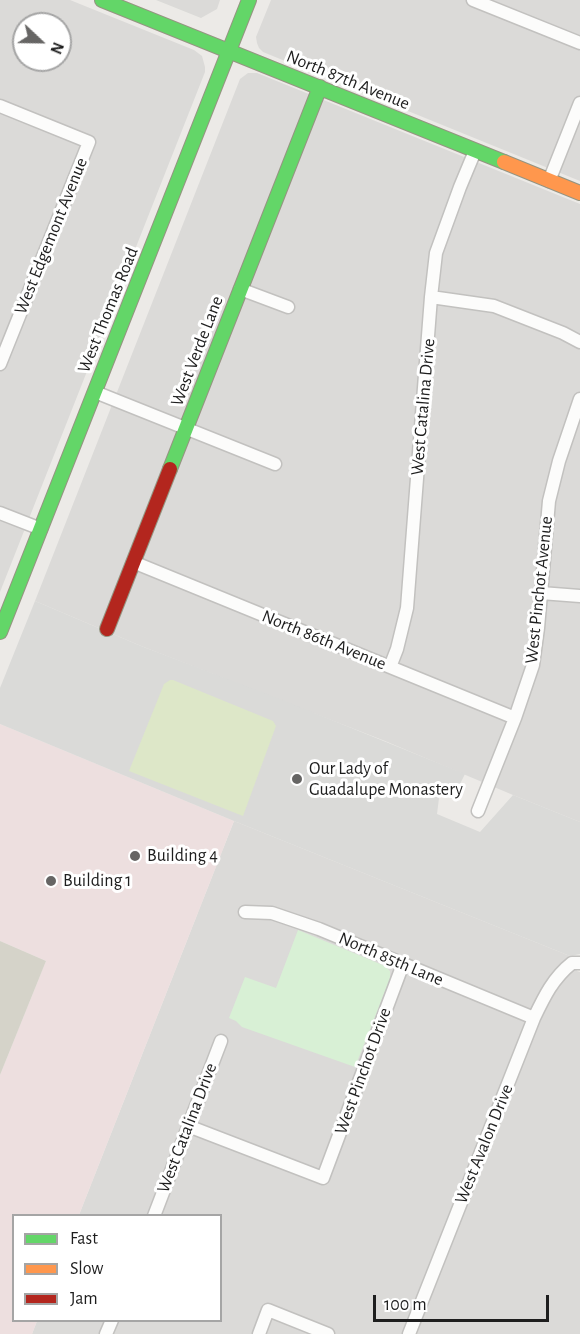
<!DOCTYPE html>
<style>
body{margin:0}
#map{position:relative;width:580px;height:1334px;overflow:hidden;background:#eceae7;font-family:"Alegreya Sans",sans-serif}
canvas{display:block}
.legend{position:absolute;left:12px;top:1214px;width:210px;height:108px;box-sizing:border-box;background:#fff;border:2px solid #a5a5a5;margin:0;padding:8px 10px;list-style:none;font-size:18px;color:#1e1e1e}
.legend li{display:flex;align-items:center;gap:12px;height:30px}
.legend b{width:30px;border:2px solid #a5a5a5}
.north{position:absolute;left:12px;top:12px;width:60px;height:60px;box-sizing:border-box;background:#fff;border:2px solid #a5a5a5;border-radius:50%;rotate:112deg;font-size:16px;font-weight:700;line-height:24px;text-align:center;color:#1e1e1e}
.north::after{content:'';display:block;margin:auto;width:21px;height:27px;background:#666564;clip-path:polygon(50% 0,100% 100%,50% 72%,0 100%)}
.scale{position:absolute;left:373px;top:1295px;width:176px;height:27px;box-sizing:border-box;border:3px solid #1e1e1e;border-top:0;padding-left:8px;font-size:18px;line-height:21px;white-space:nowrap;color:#1e1e1e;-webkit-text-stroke:4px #fff;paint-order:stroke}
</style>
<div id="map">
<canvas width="580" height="1334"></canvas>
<ul class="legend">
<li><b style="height:8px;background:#63d668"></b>Fast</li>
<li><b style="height:8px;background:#ff974d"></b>Slow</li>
<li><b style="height:8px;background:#b3261e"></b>Jam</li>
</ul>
<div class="north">N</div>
<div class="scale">100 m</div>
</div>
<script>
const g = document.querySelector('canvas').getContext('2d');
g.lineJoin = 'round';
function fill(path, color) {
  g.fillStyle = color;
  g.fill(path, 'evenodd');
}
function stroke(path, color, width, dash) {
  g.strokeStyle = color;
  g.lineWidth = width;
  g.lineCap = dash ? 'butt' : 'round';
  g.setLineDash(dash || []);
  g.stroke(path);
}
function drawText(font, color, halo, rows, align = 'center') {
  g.font = font + ' "Alegreya Sans",sans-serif';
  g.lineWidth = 6;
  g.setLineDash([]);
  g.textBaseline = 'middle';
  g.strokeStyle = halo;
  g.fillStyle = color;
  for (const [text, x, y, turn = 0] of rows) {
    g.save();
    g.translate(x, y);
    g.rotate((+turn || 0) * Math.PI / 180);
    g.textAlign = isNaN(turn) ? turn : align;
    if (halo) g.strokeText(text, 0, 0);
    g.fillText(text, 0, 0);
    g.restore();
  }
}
const residential = new Path2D(`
 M 0,0 L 70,0 L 194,50 L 202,56 L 205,67 L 205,72 L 0,592 ZM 24,24 L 60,24 L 60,60 L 24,60 Z
 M 156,0 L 220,0 L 217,9 L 201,18 Z
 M 271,0 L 580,0 L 580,181 L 263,52 L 259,48 L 257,43 L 256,37 Z
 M 248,73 L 257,73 L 580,204 L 580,822 L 513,795 L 385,741 L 141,646 L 35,601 L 240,79 Z
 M 234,821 L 570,956 L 577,971 L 580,972 L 580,1334 L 32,1334 L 37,1321 L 220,1320 L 220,1216 L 79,1215 Z`);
const commercial = new Path2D(`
 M 0,724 L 234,821 L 79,1215 L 14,1216 L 14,1320 L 37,1321 L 32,1334 L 0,1334 L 0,1075 L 46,961 L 0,941 Z`);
const religious = new Path2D(`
 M 35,601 L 141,646 L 275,697 L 465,774 L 460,784 L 445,790 L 439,798 L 437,814 L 480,832 L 513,795 L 580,822 L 580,954 L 570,956 L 234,821 L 0,724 L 0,688 Z`);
const construction = new Path2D(`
 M 0,941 L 46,961 L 0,1075 Z`);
const grass = new Path2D(`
 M 170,680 L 173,680 L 273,721 L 276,726 L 243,816 L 129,771 L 164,684 Z`);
const park = new Path2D(`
 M 298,930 L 385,966 L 390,971 L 390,979 L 355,1067 L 242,1027 L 236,1021 L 229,1018 L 245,977 L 276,988 Z`);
const street = new Path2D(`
 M 473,0 L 580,43
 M 0,106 L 89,142 L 0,364
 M 549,181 L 580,103
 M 240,289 L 288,307
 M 431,297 L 494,306 L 563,333 L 580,342
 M 95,392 L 275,464
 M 0,513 L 41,529
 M 133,562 L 515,718
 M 541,593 L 580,596
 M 390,667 L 397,649 L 407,608 L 431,297 L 436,253 L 460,187 L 475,151
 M 478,811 L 515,718 L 533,665 L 538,628 L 549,501 L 559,461 L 580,399
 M 245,912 L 272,913 L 319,929 L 534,1018
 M 188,1126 L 323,1178 L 403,964
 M 154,1216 L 221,1041
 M 106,1334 L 112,1320
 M 259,1334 L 268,1310 L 328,1334
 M 409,1334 L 534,1018 C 544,997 553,978 572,963 L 580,963`);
const fast = new Path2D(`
 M 102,0 L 504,162
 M 170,469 L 320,87
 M 0,632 L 249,0`);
const slow = new Path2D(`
 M 504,162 L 580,193`);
const jam = new Path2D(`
 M 107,629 L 170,469`);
const markers = [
 [297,779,6,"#666564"],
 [135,856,6,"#666564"],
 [51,881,6,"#666564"]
];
const streetNames = [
 ["North 87th Avenue",348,80,22],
 ["West Edgemont Avenue",51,236,-68],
 ["West Thomas Road",108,310,-68],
 ["West Verde Lane",197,351,-69],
 ["West Catalina Drive",423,407,-85],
 ["West Pinchot Avenue",539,590,-84],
 ["North 86th Avenue",324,640,22],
 ["North 85th Lane",391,959,23],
 ["West Pinchot Drive",363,1071,-70],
 ["West Catalina Drive",187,1128,-69],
 ["West Avalon Drive",484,1144,-68]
];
const poiNames = [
 ["Our Lady of",309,769],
 ["Guadalupe Monastery",309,790],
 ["Building 4",147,856],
 ["Building 1",63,881]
];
fill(residential, '#dbdad8');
fill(commercial, '#eddfdf');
fill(religious, '#dadad8');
fill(construction, '#d5d3c9');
fill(grass, '#dde7c8');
fill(park, '#d8f0d5');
stroke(street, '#c2c1bf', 15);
stroke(fast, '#959481', 16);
stroke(slow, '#959481', 16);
stroke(jam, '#959481', 16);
stroke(street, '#fcfcfb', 12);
stroke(fast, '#63d668', 14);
stroke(slow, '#ff974d', 14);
stroke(jam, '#b3261e', 14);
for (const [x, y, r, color] of markers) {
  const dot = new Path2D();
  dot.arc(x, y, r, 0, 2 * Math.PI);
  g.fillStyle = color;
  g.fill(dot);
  stroke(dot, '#fff', 2);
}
drawText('18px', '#1e1e1e', '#fff', streetNames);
drawText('18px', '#1e1e1e', '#fff', poiNames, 'left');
</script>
